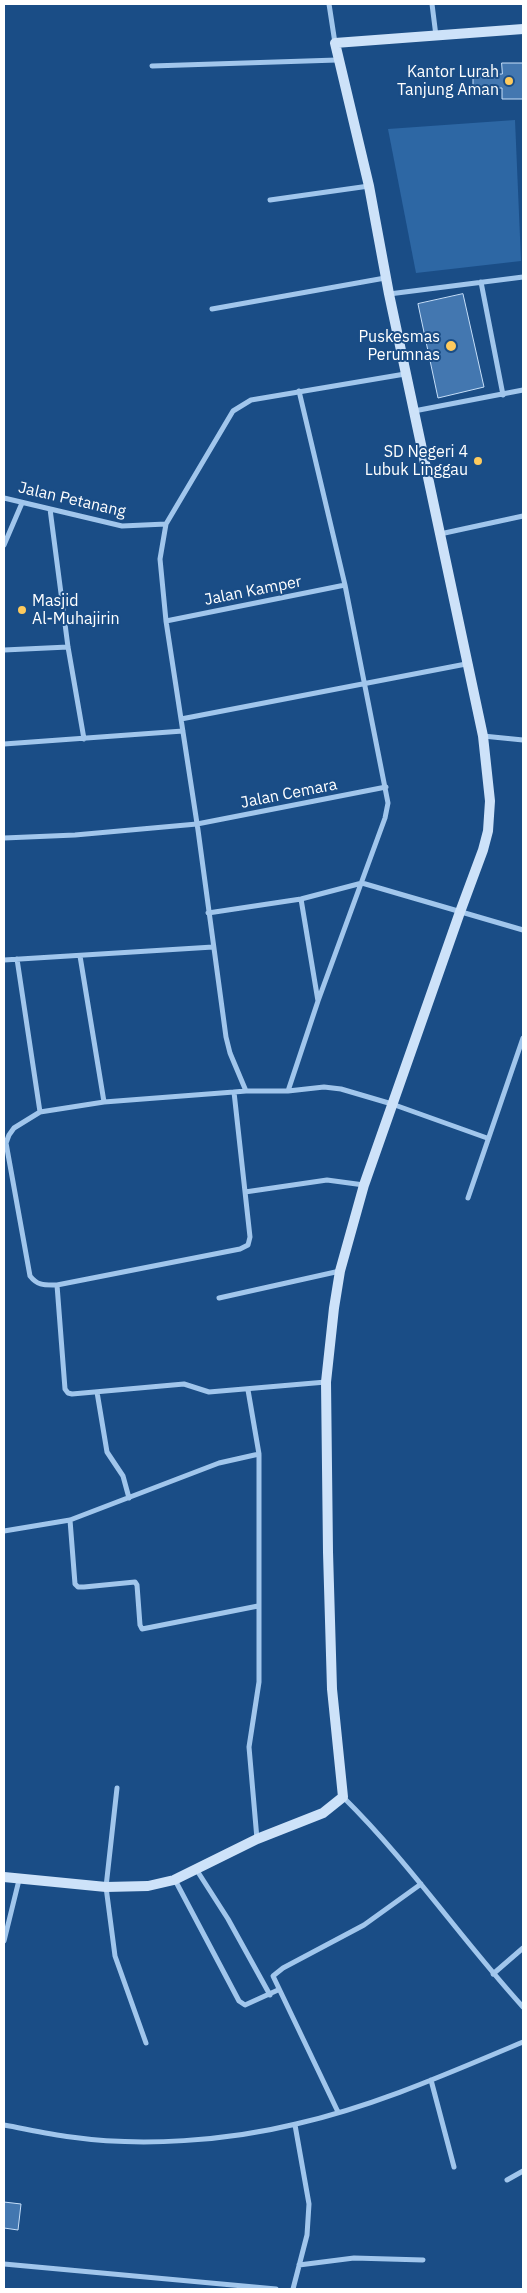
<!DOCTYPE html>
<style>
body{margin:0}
#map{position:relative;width:527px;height:2293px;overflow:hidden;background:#1a4d86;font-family:"IBM Plex Sans",sans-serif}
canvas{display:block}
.frame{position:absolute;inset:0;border:5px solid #fff;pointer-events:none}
</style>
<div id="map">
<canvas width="527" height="2293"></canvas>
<div class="frame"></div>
</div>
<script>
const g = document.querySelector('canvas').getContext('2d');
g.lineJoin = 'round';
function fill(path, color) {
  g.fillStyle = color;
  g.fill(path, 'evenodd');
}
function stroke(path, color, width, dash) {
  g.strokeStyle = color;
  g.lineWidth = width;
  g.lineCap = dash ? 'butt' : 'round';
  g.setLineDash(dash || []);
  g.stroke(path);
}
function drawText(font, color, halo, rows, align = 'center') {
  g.font = font + ' "IBM Plex Sans",sans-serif';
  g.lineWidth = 4;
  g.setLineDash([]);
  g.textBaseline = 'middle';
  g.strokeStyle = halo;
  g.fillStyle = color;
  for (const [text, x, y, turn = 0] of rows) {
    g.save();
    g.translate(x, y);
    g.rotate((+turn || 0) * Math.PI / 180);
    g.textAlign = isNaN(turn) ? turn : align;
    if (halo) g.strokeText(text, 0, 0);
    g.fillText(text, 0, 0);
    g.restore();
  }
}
const green = new Path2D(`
 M 515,120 L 521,261 L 416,273 L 388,129 Z`);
const building = new Path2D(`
 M 502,63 L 523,63 L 523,99 L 502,99 L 502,88 L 473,88 L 473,75 L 502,74 Z
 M 463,294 L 484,387 L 438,398 L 418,304 Z
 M 4,2202 L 21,2204 L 18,2230 L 4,2228 Z`);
const street = new Path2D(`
 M 329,4 L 335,43
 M 432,4 L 436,36
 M 152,66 L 337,60
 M 270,200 L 369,186
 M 481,282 L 503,395
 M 389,294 L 523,277
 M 212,309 L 385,278
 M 405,374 L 251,400 L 233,411 L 166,524 L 160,559 L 166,621 L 198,830 L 226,1037 L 230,1053 L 246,1091 L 288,1091 L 324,1087 L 341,1089 L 392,1104 L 487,1138
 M 299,391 L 345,585 L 388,803 L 385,818 L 318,1001
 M 414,411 L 523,390
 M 4,498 L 122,526 L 166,524
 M 50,509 L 68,647 L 84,739
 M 440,534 L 523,516
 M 4,545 L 22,503
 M 166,621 L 345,585
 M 4,650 L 68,647
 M 181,719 L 466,664
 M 483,736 L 523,740
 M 4,744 L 183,731
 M 4,838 L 75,835 L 197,824 L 386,787
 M 208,913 L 301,899 L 362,883 L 523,930
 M 80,956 L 104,1102
 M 17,959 L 40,1112
 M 4,960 L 213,947
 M 288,1091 L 318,1001 L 301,899
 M 234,1092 L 250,1237 L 248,1245 L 240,1249 L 57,1285 C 44,1285 38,1286 30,1276 L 6,1143 L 9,1135 L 14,1128 L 40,1112 L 104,1102 L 234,1092 L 246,1091
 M 245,1192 L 327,1180 L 364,1185
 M 468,1198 L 523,1038
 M 57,1285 L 65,1389 L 68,1393 L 72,1394 L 184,1384 L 209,1392 L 326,1382
 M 219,1298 L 340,1271
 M 248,1390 L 259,1454 L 259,1682 L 249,1747 L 257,1839
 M 97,1392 L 107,1452 L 123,1476 L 129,1498
 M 70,1520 L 75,1584 L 78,1587 L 84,1587 L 135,1582 L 137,1585 L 140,1625 L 142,1629 L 258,1606
 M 4,1531 L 70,1520 L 219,1463 L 259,1454
 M 117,1788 L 106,1887 L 115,1956 L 146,2043
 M 343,1797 C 409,1862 461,1939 523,2007
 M 196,1869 L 228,1919 L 270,1995
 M 175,1880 L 239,2001 L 245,2005 L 278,1990
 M 4,1941 L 19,1880
 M 493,1974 L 523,1948
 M 431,2080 L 454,2167
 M 338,2112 L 273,1976 L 283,1968 L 364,1925 L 421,1884
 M 4,2125 C 26,2129 48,2134 71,2137 C 141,2147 227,2141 296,2124 C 375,2106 449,2073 523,2042
 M 507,2180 L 523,2171
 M 4,2264 L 276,2289
 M 299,2265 L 354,2258 L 423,2260
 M 293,2289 L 307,2235 L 309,2204 L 295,2125`);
const secondary = new Path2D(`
 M 4,1877 L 106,1887 L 148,1886 L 174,1880 L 257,1839 L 323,1813 L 343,1797 L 332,1689 L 328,1552 L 326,1382 L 334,1308 L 340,1271 L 364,1185 L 460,912 L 483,850 L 488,831 L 490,801 L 483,736 L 389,294 L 369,186 L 335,43 L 523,29`);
const markers = [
 [509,81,5,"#feca5d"],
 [451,346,6,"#feca5d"],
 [478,461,5,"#feca5d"],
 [22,610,5,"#feca5d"]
];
const poiNames = [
 ["Kantor Lurah",499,72],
 ["Tanjung Aman",499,90],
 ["Puskesmas",440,337],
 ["Perumnas",440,355],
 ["SD Negeri 4",468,452],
 ["Lubuk Linggau",468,470],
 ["Masjid",32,601,"left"],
 ["Al-Muhajirin",32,619,"left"]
];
const streetNames = [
 ["Jalan Petanang",72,500,13],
 ["Jalan Kamper",253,591,-11],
 ["Jalan Cemara",289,794,-11]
];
fill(green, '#2d67a4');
fill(building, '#4377b0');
stroke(building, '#c6dff9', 1);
stroke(street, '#a1c6ec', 5);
stroke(secondary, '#cde2f9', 10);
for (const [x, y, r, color] of markers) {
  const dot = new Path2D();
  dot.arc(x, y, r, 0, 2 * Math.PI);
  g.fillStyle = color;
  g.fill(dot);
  stroke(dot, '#1a4d86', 2);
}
drawText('16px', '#fff', '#1a4d86', poiNames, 'right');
drawText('16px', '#fff', '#1a4d86', streetNames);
</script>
